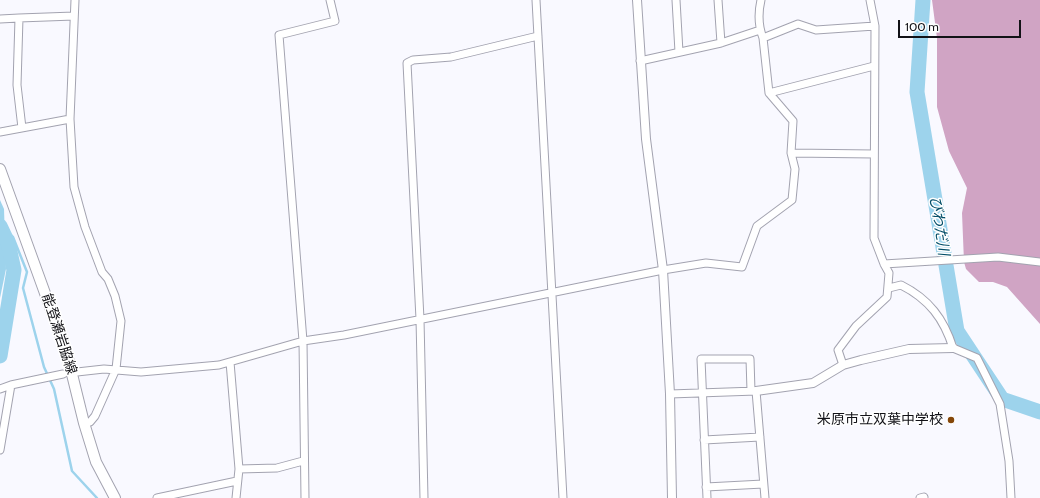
<!DOCTYPE html>
<meta charset="utf-8">
<style>
body{margin:0}
#map{position:relative;width:1040px;height:498px;overflow:hidden;background:#f9f9ff;font-family:Cabin,sans-serif}
canvas{display:block}
.scale{position:absolute;left:898px;top:20px;width:123px;height:18px;box-sizing:border-box;border:2px solid #121217;border-top:0;padding-left:5px;font-size:12px;line-height:14px;white-space:nowrap;color:#121217;-webkit-text-stroke:3px #fff;paint-order:stroke}
</style>
<div id="map">
<canvas width="1040" height="498"></canvas>
<div class="scale">100 m</div>
</div>
<script>
const g = document.querySelector('canvas').getContext('2d');
g.lineJoin = 'round';
function fill(path, color) {
  g.fillStyle = color;
  g.fill(path, 'evenodd');
}
function stroke(path, color, width, dash) {
  g.strokeStyle = color;
  g.lineWidth = width;
  g.lineCap = dash ? 'butt' : 'round';
  g.setLineDash(dash || []);
  g.stroke(path);
}
function drawText(font, color, halo, rows, align = 'center') {
  g.font = font + ' Cabin,"Noto Sans JP",sans-serif';
  g.lineWidth = 3;
  g.setLineDash([]);
  g.textBaseline = 'middle';
  g.strokeStyle = halo;
  g.fillStyle = color;
  for (const [text, x, y, turn = 0] of rows) {
    g.save();
    g.translate(x, y);
    g.rotate((+turn || 0) * Math.PI / 180);
    g.textAlign = isNaN(turn) ? turn : align;
    if (halo) g.strokeText(text, 0, 0);
    g.fillText(text, 0, 0);
    g.restore();
  }
}
const forest = new Path2D(`
 M 932,0 L 1040,0 L 1040,324 L 1007,287 L 993,282 L 979,282 L 966,269 L 964,262 L 962,213 L 967,188 L 949,151 L 937,107 L 937,38 Z`);
const water = new Path2D(`
 M 0,200 L 4,209 L 6,269 L 0,298 Z`);
const stream = new Path2D(`
 M 3,228 L 13,237 L 27,272 L 23,288 L 44,367 L 54,389 L 72,471 L 97,498`);
const river = new Path2D(`
 M 923,0 L 917,92 L 957,331 L 1002,399 L 1040,412
 M 0,226 L 8,243 L 14,270 L 0,356`);
const minor = new Path2D(`
 M 75,0 L 70,119 L 74,187 L 85,227 L 102,272 L 108,279 L 115,296 L 121,321 L 116,369 L 95,416 L 90,422 L 84,423
 M 536,0 L 563,498
 M 676,0 L 679,52
 M 718,0 L 721,43
 M 0,19 L 19,18
 M 763,38 L 798,24 L 816,30 L 875,26
 M 640,61 L 721,43 L 760,30
 M 769,93 L 874,66
 M 22,128 L 17,85 L 19,18 L 74,16
 M 0,132 L 70,119
 M 791,153 L 874,154
 M 884,264 L 998,257 L 1040,262
 M 889,288 L 901,285 C 929,299 944,319 953,348 L 977,358 L 1000,404 L 1009,461 L 1011,498
 M 230,362 L 239,469
 M 843,365 L 838,350 L 856,326 L 887,297 L 889,273 L 884,264 L 874,238 L 875,26 L 870,0
 M 77,372 L 104,369 L 141,372 L 219,365 L 303,341 L 344,335 L 663,270 L 706,263 L 742,267 L 757,226 L 792,200 L 795,169 L 791,153 L 793,121 L 769,93 L 763,38 C 758,25 758,13 761,0
 M 0,389 L 11,385
 M 670,394 L 756,391 L 765,498
 M 704,440 L 760,437
 M 0,450 L 11,385 L 63,374
 M 706,487 L 763,484
 M 157,498 L 237,481
 M 236,498 L 239,469 L 277,468 L 303,461
 M 305,498 L 303,341 L 279,35 L 335,21 L 330,0
 M 424,498 L 420,319 L 407,63 L 413,60 L 451,57 L 538,36
 M 707,498 L 701,359 L 750,359 L 751,391
 M 920,498 L 924,497`);
const tertiary = new Path2D(`
 M 637,0 L 646,139 L 663,270 L 670,394 L 672,498
 M 756,391 L 813,383 L 843,365 L 861,360 L 909,349 L 953,348`);
const secondary = new Path2D(`
 M 0,169 L 67,354 L 84,423 L 96,462 L 115,498`);
const markers = [
 [951,420,4,"#854709"]
];
const streetNames = [
 ["能登瀬岩脇線",59,334,72]
];
const poiNames = [
 ["米原市立双葉中学校",943,420]
];
const waterNames = [
 ["びわだ川",939,226,81]
];
fill(forest, '#d0a4c4');
fill(water, '#9dd3ec');
stroke(stream, '#9dd3ec', 2.5);
stroke(river, '#9dd3ec', 15);
stroke(minor, '#a3a3b0', 9);
stroke(tertiary, '#a3a3b0', 10);
stroke(secondary, '#a3a3b0', 12);
stroke(minor, '#fff', 7);
stroke(tertiary, '#fff', 8);
stroke(secondary, '#fff', 10);
for (const [x, y, r, color] of markers) {
  const dot = new Path2D();
  dot.arc(x, y, r, 0, 2 * Math.PI);
  g.fillStyle = color;
  g.fill(dot);
  stroke(dot, '#fff', 1.5);
}
drawText('14px', '#121217', '#fff', streetNames);
drawText('14px', '#121217', '#fff', poiNames, 'right');
drawText('italic 15px', '#044e68', '#fff', waterNames);
</script>
